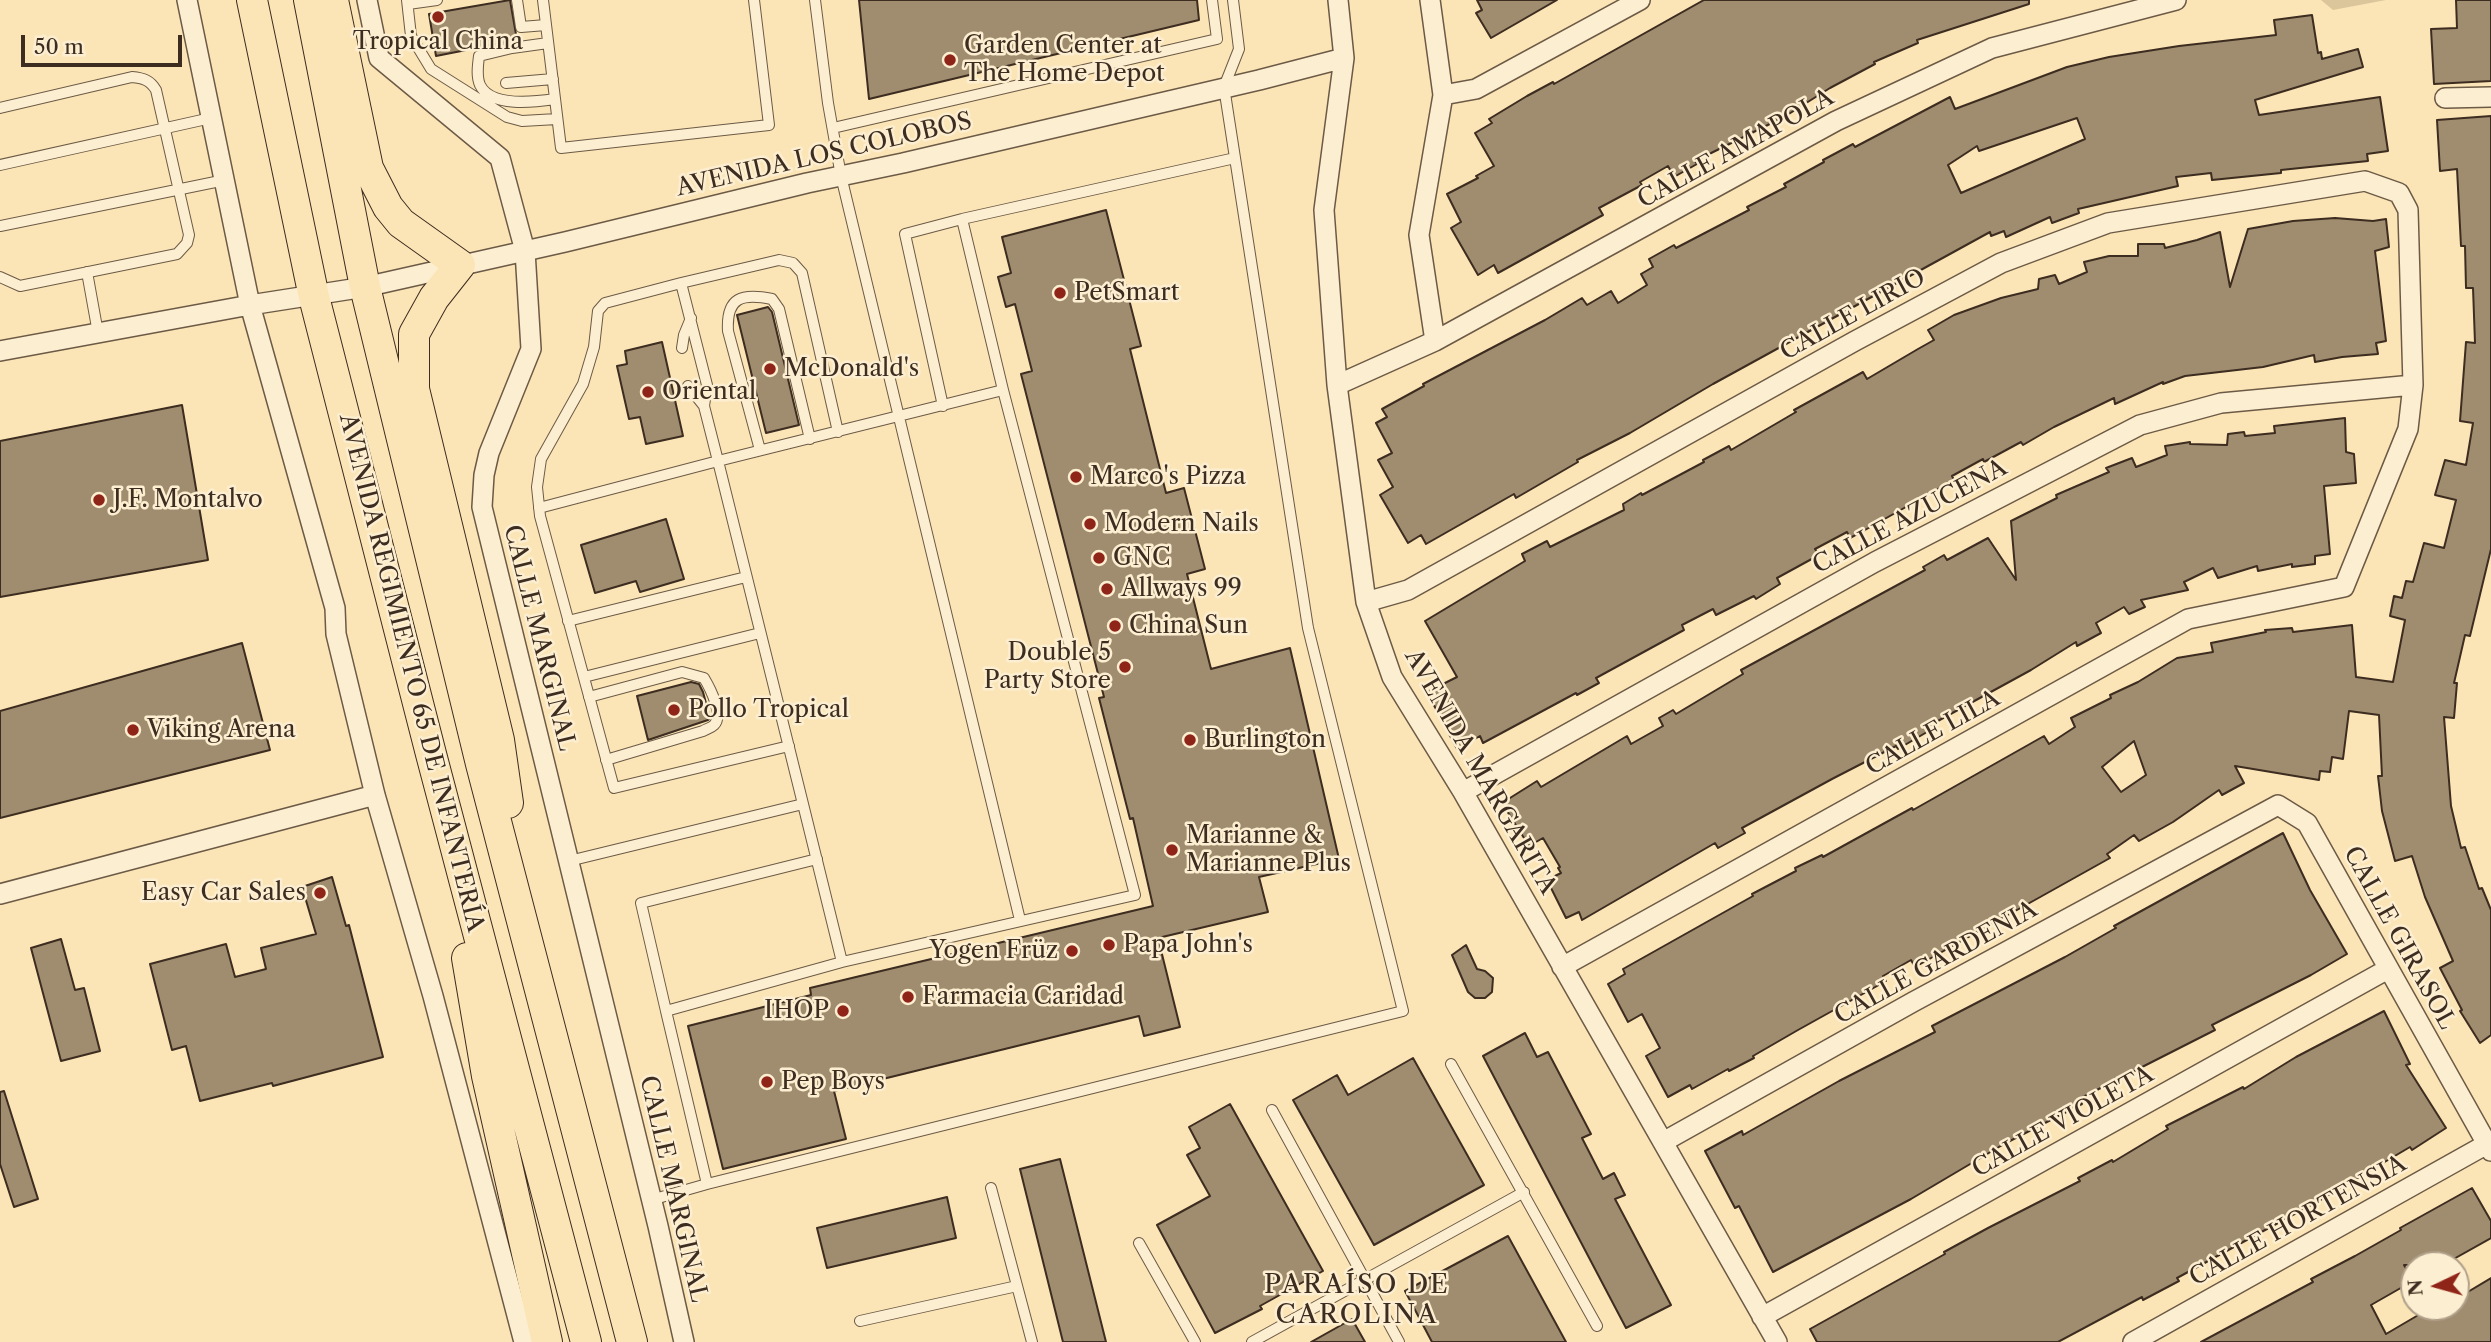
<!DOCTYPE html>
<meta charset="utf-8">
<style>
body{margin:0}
#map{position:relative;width:2491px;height:1342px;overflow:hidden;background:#fbe5b6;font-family:"Libre Caslon Text",serif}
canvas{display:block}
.north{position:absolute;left:2400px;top:1251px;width:70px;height:70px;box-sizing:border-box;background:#fceed0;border:2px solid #b0a08a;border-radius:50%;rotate:265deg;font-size:19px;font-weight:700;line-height:28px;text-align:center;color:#3d2c20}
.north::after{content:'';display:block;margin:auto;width:24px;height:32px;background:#8f2418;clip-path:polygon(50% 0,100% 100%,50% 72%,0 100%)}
.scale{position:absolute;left:21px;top:35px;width:161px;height:32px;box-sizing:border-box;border:4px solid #3d2c20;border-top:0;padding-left:9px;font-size:21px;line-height:24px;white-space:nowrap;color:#3d2c20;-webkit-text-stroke:5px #fceed0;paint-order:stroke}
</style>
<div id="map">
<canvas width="2491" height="1342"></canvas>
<div class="north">N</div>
<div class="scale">50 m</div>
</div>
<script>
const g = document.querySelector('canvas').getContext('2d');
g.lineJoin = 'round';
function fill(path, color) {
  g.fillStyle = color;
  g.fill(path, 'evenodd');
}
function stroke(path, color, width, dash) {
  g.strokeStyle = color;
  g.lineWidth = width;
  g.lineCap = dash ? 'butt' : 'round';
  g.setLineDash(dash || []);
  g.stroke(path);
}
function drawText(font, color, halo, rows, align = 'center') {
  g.font = font + ' "Libre Caslon Text",serif';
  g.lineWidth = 5;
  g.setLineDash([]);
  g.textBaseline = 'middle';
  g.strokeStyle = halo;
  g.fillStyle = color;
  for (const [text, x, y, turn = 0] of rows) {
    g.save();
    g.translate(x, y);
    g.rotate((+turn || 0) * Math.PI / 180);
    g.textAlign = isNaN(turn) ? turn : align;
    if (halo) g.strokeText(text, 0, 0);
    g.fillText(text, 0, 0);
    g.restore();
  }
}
const green = new Path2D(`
 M 2321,0 L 2386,0 L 2333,10 Z`);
const building = new Path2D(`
 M 510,0 L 517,40 L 436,56 L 429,14 Z
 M 859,0 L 1197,0 L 1199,20 L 869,99 Z
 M 1477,0 L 1557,0 L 1491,38 L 1476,13 L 1482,10 Z
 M 1704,0 L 2029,0 L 2029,4 L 1917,40 L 1918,43 L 1874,62 L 1875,64 L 1830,88 L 1784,117 L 1695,161 L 1697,164 L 1674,177 L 1668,166 L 1640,182 L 1642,185 L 1599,208 L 1603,215 L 1498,273 L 1494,265 L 1478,275 L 1451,228 L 1461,222 L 1447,194 L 1478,178 L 1476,176 L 1494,166 L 1475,133 L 1492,123 L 1489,119 L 1527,96 L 1553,82 L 1554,84 Z
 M 2456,0 L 2491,0 L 2491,81 L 2434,84 L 2431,29 L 2457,28 Z
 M 2312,15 L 2318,53 L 2321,52 L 2322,59 L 2358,49 L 2363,67 L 2255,100 L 2259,115 L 2380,97 L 2388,151 L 2367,154 L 2368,161 L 2281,170 L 2281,173 L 2212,180 L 2211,173 L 2176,177 L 2178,186 L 2078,209 L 2079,213 L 2052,223 L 2050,217 L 2006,237 L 2004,231 L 1991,236 L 1990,232 L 1713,384 L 1630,433 L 1577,460 L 1578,462 L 1516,498 L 1514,494 L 1426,544 L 1421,535 L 1408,543 L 1380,495 L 1393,487 L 1378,460 L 1392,453 L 1376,423 L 1387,417 L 1382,409 L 1424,386 L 1423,384 L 1545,320 L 1582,298 L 1587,305 L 1611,291 L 1618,303 L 1647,285 L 1641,274 L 1653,267 L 1649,259 L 1674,245 L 1676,248 L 1749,210 L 1747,207 L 1786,187 L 1784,184 L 1824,162 L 1823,160 L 1853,144 L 1855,147 L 1950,97 L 1955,109 L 2067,67 L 2109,57 L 2179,46 L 2276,35 L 2274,20 ZM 2077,118 L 2085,139 L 1961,193 L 1948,165 L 1977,146 L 1979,151 Z
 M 2491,116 L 2491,549 L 2470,636 L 2465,635 L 2454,683 L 2457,683 L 2454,718 L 2444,717 L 2451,806 L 2461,848 L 2465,847 L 2479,889 L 2482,888 L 2491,910 L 2491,1035 L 2480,1043 L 2460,1011 L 2462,1010 L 2440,968 L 2453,961 L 2425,897 L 2412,856 L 2395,861 L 2382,811 L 2378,776 L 2382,776 L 2379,715 L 2349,711 L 2343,759 L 2332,757 L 2330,772 L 2320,771 L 2319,780 L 2235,766 L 2244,783 L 2222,795 L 2219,790 L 2173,822 L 2139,841 L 2134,835 L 2107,854 L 2110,858 L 1915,967 L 1911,960 L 1883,976 L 1886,981 L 1798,1030 L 1753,1056 L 1754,1058 L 1729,1071 L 1728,1069 L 1692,1089 L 1690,1085 L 1668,1097 L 1646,1056 L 1660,1048 L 1642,1014 L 1628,1022 L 1608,984 L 1625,974 L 1623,969 L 1753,896 L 1752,894 L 1796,871 L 1795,868 L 1822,855 L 1823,857 L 1912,808 L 1913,810 L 2044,736 L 2049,744 L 2075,727 L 2071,718 L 2111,698 L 2110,695 L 2138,682 L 2177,658 L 2213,652 L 2211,643 L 2266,632 L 2265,630 L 2292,628 L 2293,632 L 2352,625 L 2356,677 L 2393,682 L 2405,620 L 2390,616 L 2394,596 L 2402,598 L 2406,581 L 2413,582 L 2424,543 L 2444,548 L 2456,500 L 2435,495 L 2445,460 L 2466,465 L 2473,423 L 2460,421 L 2466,342 L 2475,343 L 2473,288 L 2466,288 L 2465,246 L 2461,246 L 2457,169 L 2440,171 L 2437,120 ZM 2134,741 L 2146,775 L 2121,792 L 2102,767 Z
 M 1106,210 L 1141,346 L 1130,349 L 1166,493 L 1184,488 L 1205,569 L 1187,574 L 1211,669 L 1290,648 L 1339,859 L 1259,877 L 1268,912 L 1158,938 L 1180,1027 L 1144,1036 L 1139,1016 L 834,1091 L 846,1139 L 723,1169 L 688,1026 L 811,995 L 810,988 L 1153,906 L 1133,818 L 1130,819 L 1099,698 L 1104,697 L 1021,374 L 1032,371 L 1015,304 L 1006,307 L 998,277 L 1011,273 L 1002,237 Z
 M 2335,218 L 2373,221 L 2386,219 L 2389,247 L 2375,251 L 2386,341 L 2376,343 L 2378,354 L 2342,357 L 2315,362 L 2314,355 L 2263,367 L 2185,376 L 2163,384 L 2163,382 L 2115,404 L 2114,398 L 2054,427 L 2023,445 L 2021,442 L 1984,462 L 1983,459 L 1952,476 L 1954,480 L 1865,530 L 1850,538 L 1847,532 L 1815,549 L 1819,555 L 1777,578 L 1780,584 L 1756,599 L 1754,596 L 1716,615 L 1713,609 L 1682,625 L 1684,630 L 1596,678 L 1599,683 L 1577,695 L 1576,693 L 1483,743 L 1480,736 L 1457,749 L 1427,692 L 1457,677 L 1425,621 L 1525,561 L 1522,554 L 1547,541 L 1550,547 L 1624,510 L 1623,504 L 1641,493 L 1642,495 L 1704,462 L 1703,460 L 1729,446 L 1731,450 L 1796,412 L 1794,410 L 1863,372 L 1867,379 L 1918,349 L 1934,340 L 1928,330 L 1954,315 L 2001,298 L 2038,289 L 2039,279 L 2055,275 L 2059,284 L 2087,272 L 2084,262 L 2109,256 L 2138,256 L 2138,244 L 2164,244 L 2165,248 L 2197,240 L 2220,232 L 2230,287 L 2248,229 L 2293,221 Z
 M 768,307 L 772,312 L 799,425 L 766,433 L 737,315 Z
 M 662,342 L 683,436 L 646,444 L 640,417 L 629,419 L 617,366 L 627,364 L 625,351 Z
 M 182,405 L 208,560 L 0,597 L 0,441 Z
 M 2345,418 L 2346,452 L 2354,454 L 2356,483 L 2324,486 L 2330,554 L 2315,556 L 2315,564 L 2292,567 L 2292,564 L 2258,571 L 2257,566 L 2218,578 L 2213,568 L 2184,582 L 2188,590 L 2141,600 L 2145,607 L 2129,614 L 2124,607 L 2096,623 L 2101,633 L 2077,646 L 2076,642 L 2031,670 L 1925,728 L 1927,732 L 1898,749 L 1896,746 L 1832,779 L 1742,828 L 1745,833 L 1718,848 L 1715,843 L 1582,920 L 1579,912 L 1566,918 L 1547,880 L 1561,873 L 1558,868 L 1560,867 L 1543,838 L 1529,846 L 1502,803 L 1537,781 L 1541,787 L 1627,736 L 1631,744 L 1663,726 L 1659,718 L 1673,710 L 1676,714 L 1743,674 L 1741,670 L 1925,570 L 1923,567 L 1944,555 L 1947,560 L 1988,538 L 2016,580 L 2011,521 L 2057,498 L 2056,495 L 2109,472 L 2106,468 L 2132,458 L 2136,467 L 2167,455 L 2165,446 L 2190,442 L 2190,444 L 2227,445 L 2228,434 L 2244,432 L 2245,436 L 2275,433 L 2274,426 Z
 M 666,519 L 684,579 L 640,592 L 636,581 L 595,593 L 581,545 Z
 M 242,643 L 270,750 L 0,818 L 0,711 Z
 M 691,682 L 699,684 L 703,692 L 710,718 L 708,720 L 648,740 L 637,696 Z
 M 2283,833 L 2310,890 L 2347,954 L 2311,975 L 2212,1025 L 2215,1030 L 2079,1099 L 2082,1104 L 2004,1144 L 1911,1199 L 1773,1272 L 1739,1206 L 1735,1208 L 1705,1151 L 1742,1131 L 1743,1135 L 1839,1081 L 1935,1032 L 1932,1026 L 2065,957 L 2116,928 L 2114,926 Z
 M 332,877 L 346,926 L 349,925 L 383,1057 L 273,1086 L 272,1083 L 200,1101 L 186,1046 L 172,1050 L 150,964 L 226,944 L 235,977 L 266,969 L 261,948 L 316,934 L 302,887 Z
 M 61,939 L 75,990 L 84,988 L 100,1051 L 61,1061 L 31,948 Z
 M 1466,945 L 1477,969 L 1485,971 L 1493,978 L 1492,992 L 1485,998 L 1475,998 L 1468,992 L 1452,955 Z
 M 2384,1011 L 2410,1064 L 2406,1065 L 2446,1128 L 2412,1150 L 2410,1147 L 2322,1199 L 2177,1278 L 2179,1281 L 2143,1300 L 2142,1297 L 2058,1342 L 1817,1342 L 1810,1329 L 1945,1254 L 1944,1252 L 1988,1228 L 2080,1181 L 2078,1178 L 2112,1160 L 2113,1162 L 2168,1129 L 2166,1126 L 2243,1087 L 2244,1089 L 2296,1057 Z
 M 1525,1033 L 1537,1057 L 1548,1052 L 1591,1134 L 1582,1138 L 1603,1179 L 1614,1173 L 1625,1195 L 1615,1199 L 1671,1305 L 1626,1328 L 1483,1056 Z
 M 1413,1058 L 1484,1185 L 1374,1245 L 1293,1100 L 1337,1075 L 1348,1095 Z
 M 4,1091 L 38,1199 L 14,1207 L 0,1164 L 0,1092 Z
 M 1230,1104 L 1323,1271 L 1260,1306 L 1262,1309 L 1215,1333 L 1157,1225 L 1210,1196 L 1187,1155 L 1200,1148 L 1189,1127 Z
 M 1060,1159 L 1106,1342 L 1063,1342 L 1020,1169 Z
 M 2472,1188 L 2491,1221 L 2491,1238 L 2443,1265 L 2404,1265 L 2413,1281 L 2371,1305 L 2386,1334 L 2432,1307 L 2456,1307 L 2456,1299 L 2491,1278 L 2491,1342 L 2201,1342 L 2313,1282 L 2311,1279 L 2355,1256 L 2401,1230 L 2400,1228 Z
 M 947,1197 L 956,1238 L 827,1268 L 817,1228 Z
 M 1508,1236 L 1566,1342 L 1432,1342 L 1405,1291 Z
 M 1352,1319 L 1365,1342 L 1311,1342 Z`);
const lane = new Path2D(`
 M 407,0 L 411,36 L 431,69 L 507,117 L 522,121 L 557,119
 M 517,0 L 521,27 L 546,25
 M 543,0 L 561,148 L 769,125 L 754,0
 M 815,0 L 828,103 L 841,176 L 1020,920
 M 408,4 L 437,0
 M 548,43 L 512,48 L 479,56 C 478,65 476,76 480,85 C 491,108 535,102 555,99
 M 506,83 L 553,79
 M 0,108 L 132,77 C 143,78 150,80 156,90 L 189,235 L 187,243 L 177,254 L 20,286 L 0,277
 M 833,128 L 1217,39 L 1212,0
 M 0,165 L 211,118
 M 0,226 L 225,180
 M 87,272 L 98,333
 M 681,283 L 779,260 L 793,263 L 802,273 L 838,432
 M 682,348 L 684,335 L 691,318
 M 688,386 L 704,406
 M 943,406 L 905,234 L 962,219
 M 760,450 L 728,331 C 726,297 742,293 772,299 L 779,309 L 810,439
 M 539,508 L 718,461 L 704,406 L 707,385 L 681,283 L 605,303 L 598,311 L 594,347 L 583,384 L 541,459 L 537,487 L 540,516 L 614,788 L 789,746
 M 568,621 L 746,577
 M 584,677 L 760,633
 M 589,697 L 682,672 L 704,678 C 710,688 724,715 714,725 C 711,728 706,729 703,731 L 606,760
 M 803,804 L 718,461 L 1003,390
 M 569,861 L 803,804 L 842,962
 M 666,1011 L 641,903 L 817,859
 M 1451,1064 L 1597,1326
 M 1272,1110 L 1399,1342
 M 707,1184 L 666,1011 L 842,962 L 1135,895 L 1003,390 L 962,219 L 1235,158
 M 991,1188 L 1032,1342
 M 651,1200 L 707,1184 L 1403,1011 L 1308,628 L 1224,87 L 1239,49 L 1233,0
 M 1139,1243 L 1195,1342
 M 860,1321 L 1017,1286
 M 1252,1342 L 1524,1192`);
const street = new Path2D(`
 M 187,0 L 250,305 L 335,608 L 336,634 L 375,795 L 433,996 L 524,1342
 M 367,0 L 379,58 L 500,158 L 525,251 L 531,349 L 489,453 L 484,475 L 482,507 L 658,1226 L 684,1342
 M 1338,0 L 1344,58 L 1324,210 L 1337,385 L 1366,602 L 1392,677 L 1463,792 L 1777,1342
 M 1430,0 L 1443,95 L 1419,235 L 1435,341
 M 1443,95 L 1476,89 L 1640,0
 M 2445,98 L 2491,97
 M 0,351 L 250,305 L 365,287 L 565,242 L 807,183 L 903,163 L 1259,80 L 1344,58
 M 1337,385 L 1435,341 L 1836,121 L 1992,48 L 2176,0
 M 1366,602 L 1408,590 L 1855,341 L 2001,263 L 2108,223 L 2365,181 L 2399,193 L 2408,210 L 2413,385 L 2408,429 L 2344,587 L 2188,619 L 1562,967
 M 1463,792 L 1875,562 L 2140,425 L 2221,403 L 2413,385
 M 0,894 L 375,795
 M 1663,1142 L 1913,1002 L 2278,805 L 2307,823 L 2491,1151
 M 1762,1317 L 2388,969
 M 2133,1342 L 2487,1144`);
const primary = new Path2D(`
 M 252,0 L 314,297 L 431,754 L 586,1342
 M 309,0 L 365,287 L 481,764 L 632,1342
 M 333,0 L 368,168 L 388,207 L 401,223 L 460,265 L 434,298 L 414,334 L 414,389 L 499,740 L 508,803
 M 467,958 L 487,1076 L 547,1342`);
const markers = [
 [438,17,7,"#8f2418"],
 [950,60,7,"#8f2418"],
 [1060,293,7,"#8f2418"],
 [770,369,7,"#8f2418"],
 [648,392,7,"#8f2418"],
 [1076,477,7,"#8f2418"],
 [99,500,7,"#8f2418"],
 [1090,524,7,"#8f2418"],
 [1099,558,7,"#8f2418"],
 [1107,589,7,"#8f2418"],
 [1115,626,7,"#8f2418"],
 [1125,667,7,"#8f2418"],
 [674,710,7,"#8f2418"],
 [133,730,7,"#8f2418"],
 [1190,740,7,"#8f2418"],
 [1172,850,7,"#8f2418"],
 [320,893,7,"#8f2418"],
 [1109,945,7,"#8f2418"],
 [1072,951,7,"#8f2418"],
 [908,997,7,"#8f2418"],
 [843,1011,7,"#8f2418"],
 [767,1082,7,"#8f2418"]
];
const poiNames = [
 ["Tropical China",438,42,"center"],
 ["Garden Center at",964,46],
 ["The Home Depot",964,74],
 ["PetSmart",1074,293],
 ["McDonald's",784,369],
 ["Oriental",662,392],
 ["Marco's Pizza",1090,477],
 ["J.F. Montalvo",113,500],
 ["Modern Nails",1104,524],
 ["GNC",1113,558],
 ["Allways 99",1121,589],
 ["China Sun",1129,626],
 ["Double 5",1111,653,"right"],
 ["Party Store",1111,681,"right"],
 ["Pollo Tropical",688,710],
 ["Viking Arena",147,730],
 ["Burlington",1204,740],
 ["Marianne &",1186,836],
 ["Marianne Plus",1186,864],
 ["Easy Car Sales",306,893,"right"],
 ["Papa John's",1123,945],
 ["Yogen Früz",1058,951,"right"],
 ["Farmacia Caridad",922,997],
 ["IHOP",829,1011,"right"],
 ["Pep Boys",781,1082]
];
const streetNames = [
 ["CALLE AMAPOLA",1736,149,-29],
 ["AVENIDA LOS COLOBOS",824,155,-13],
 ["CALLE LIRIO",1853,315,-29],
 ["CALLE AZUCENA",1910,517,-28],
 ["CALLE MARGINAL",539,638,76],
 ["AVENIDA REGIMIENTO 65 DE INFANTERÍA",411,673,76],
 ["CALLE LILA",1933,733,-29],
 ["AVENIDA MARGARITA",1480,772,60],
 ["CALLE GIRASOL",2399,938,61],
 ["CALLE GARDENIA",1936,963,-29],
 ["CALLE VIOLETA",2063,1122,-29],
 ["CALLE MARGINAL",673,1189,77],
 ["CALLE HORTENSIA",2298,1221,-29]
];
const neighbourhoodNames = [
 ["PARAÍSO DE",1357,1285],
 ["CAROLINA",1357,1315]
];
fill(green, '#dbc69c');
fill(building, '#a08c6e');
stroke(building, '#3d2c20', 2);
stroke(lane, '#6c5a46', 12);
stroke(street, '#6c5a46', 22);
stroke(primary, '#3d2c20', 32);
stroke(lane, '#fceed0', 10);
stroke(street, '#fceed0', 19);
stroke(primary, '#fbe5b6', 30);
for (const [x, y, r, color] of markers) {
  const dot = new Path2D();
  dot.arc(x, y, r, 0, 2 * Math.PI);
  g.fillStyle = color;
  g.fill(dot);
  stroke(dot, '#fceed0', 2.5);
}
drawText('24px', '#3d2c20', '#fceed0', poiNames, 'left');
drawText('24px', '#3d2c20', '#fceed0', streetNames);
g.letterSpacing = '2px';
drawText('26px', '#3d2c20', '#fceed0', neighbourhoodNames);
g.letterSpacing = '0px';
</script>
